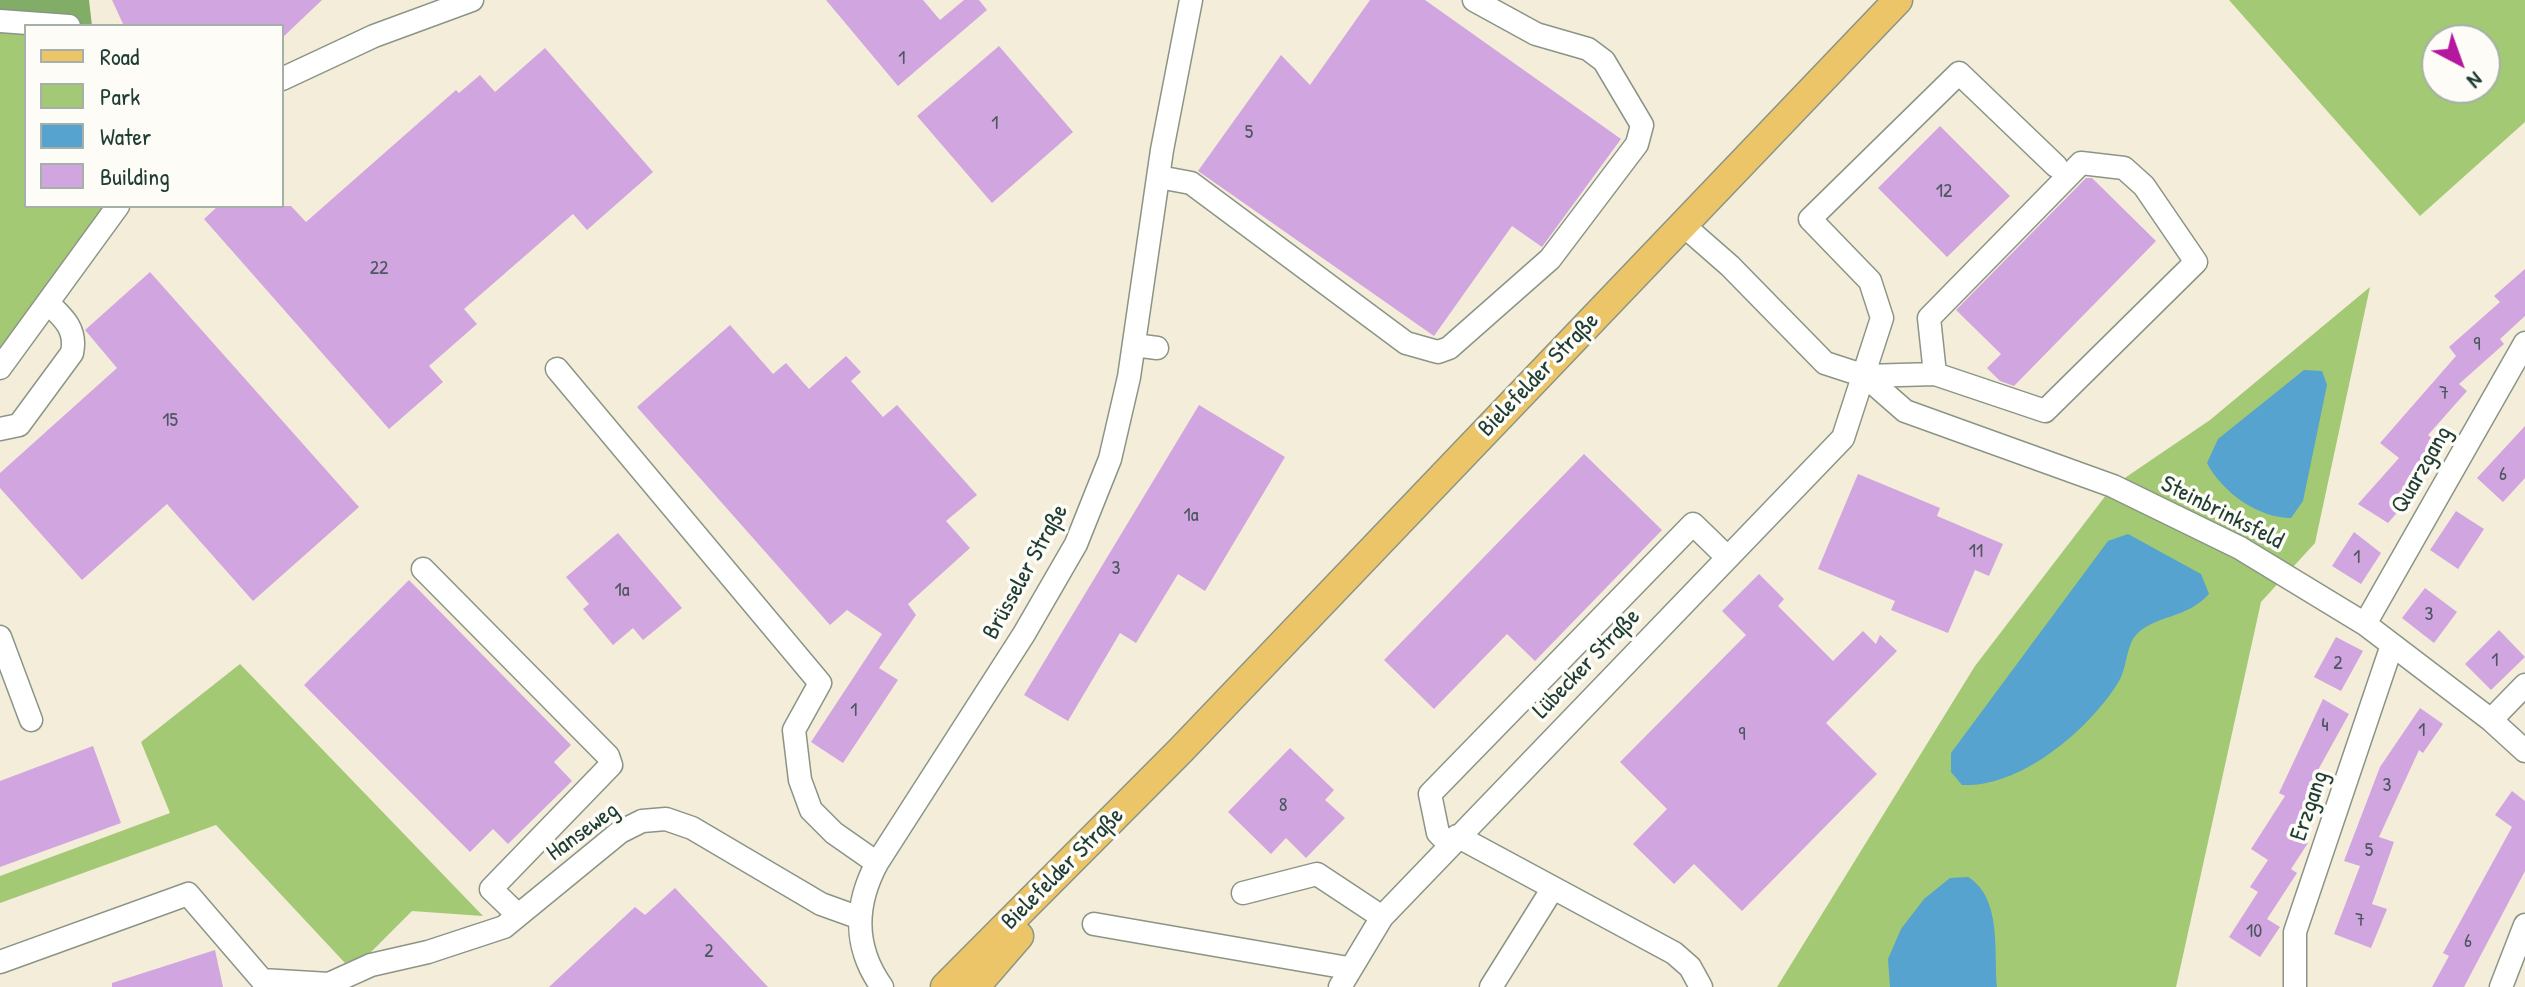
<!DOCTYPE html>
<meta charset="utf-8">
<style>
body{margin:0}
#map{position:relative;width:2525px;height:987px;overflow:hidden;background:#f4edd9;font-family:"Patrick Hand",sans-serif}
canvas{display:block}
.legend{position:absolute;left:24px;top:24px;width:260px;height:184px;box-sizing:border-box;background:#fdfcf7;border:2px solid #a4b0a9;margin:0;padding:10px 14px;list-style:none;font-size:24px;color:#1f3d34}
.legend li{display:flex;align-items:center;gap:16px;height:40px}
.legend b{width:40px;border:2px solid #a4b0a9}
.north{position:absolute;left:2421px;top:24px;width:80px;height:80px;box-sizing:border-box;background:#fdfcf7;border:2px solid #a4b0a9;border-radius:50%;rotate:139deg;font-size:22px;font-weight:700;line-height:32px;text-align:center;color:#1f3d34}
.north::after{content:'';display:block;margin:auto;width:28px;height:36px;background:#b5179e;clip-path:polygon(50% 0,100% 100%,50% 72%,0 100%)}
</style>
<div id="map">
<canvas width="2525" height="987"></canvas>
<ul class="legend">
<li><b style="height:10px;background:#ecc569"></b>Road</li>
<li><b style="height:22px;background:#a3c974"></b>Park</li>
<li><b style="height:22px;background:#55a3ce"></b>Water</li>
<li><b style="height:22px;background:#d1a5e0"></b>Building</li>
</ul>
<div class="north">N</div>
</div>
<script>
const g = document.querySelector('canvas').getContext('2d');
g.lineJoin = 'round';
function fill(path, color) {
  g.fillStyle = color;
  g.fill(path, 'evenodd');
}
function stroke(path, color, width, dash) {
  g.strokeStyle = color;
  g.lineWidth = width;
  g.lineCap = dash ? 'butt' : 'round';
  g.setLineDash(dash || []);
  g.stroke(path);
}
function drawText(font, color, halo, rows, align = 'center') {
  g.font = font + ' "Patrick Hand",sans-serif';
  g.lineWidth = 7;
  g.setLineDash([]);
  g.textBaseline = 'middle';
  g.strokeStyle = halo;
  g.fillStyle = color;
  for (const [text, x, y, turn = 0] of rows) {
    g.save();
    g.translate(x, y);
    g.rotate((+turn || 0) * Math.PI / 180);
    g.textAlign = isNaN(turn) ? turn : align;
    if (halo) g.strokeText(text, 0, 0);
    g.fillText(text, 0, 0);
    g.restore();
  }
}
const green = new Path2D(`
 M 2229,0 L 2525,0 L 2525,122 L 2420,216 ZM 2485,40 L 2485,88 L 2437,88 L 2437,40 Z
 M 0,21 L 26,26 L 26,206 L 118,206 L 0,368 Z
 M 2370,287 L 2315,543 L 2261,602 L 2176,987 L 1777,987 L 1975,666 L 2113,486 L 2210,420 Z
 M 240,664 L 483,916 L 412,911 L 370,953 L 345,963 L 216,825 L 0,903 L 0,876 L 170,813 L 141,742 Z`);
const forest = new Path2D(`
 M 0,0 L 89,0 L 92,26 L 0,21 Z`);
const water = new Path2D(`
 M 2304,370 L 2322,371 L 2327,385 L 2303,501 L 2291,518 C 2258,518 2222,492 2207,463 L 2218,439 Z
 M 2128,534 L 2201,574 L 2209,594 C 2187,619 2154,615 2136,635 C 2126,646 2127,668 2119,681 C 2090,729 2021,788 1962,785 L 1951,772 L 1951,753 L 2108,541 Z
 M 1968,877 C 2002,898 1994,951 1997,987 L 1890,987 L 1888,959 L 1901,929 L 1924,899 L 1950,878 Z`);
const building = new Path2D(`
 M 112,0 L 322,0 L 282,38 L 282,26 L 124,26 Z
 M 826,0 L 923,0 L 940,20 L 964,0 L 979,0 L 987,10 L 898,86 Z
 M 1370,0 L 1425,0 L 1621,139 L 1542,247 L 1512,226 L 1434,336 L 1198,171 L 1281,55 L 1310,85 Z
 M 999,46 L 1073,132 L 992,203 L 917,116 Z
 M 545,48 L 653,172 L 587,230 L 573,214 L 464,309 L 477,324 L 429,366 L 443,382 L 389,429 L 204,219 L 218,206 L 291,206 L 306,222 L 456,90 L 459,93 L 480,75 L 495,92 Z
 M 1940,126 L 2010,196 L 1947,257 L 1878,188 Z
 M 2086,178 L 2092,178 L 2156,241 L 2014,386 L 2000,381 L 1987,368 L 2001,354 L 1956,310 Z
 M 2525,269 L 2525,316 L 2500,339 L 2504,344 L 2459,384 L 2467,391 L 2428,435 L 2440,445 L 2401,492 L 2409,499 L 2388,523 L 2358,504 L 2399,458 L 2380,443 L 2456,356 L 2449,347 L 2500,302 L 2494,296 Z
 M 150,272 L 359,507 L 253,601 L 167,504 L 82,580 L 0,488 L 0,473 L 117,368 L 85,330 Z
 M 730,325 L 773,374 L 786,363 L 809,389 L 846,356 L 861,372 L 851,381 L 883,417 L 897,405 L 977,495 L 946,521 L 970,548 L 908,604 L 916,615 L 879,668 L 898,680 L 843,763 L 811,742 L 882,634 L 847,610 L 830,625 L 637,407 Z
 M 1199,405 L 1285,457 L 1205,591 L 1178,574 L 1136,643 L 1120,633 L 1068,721 L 1024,695 Z
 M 2525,426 L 2525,478 L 2503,502 L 2477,478 Z
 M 1584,454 L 1662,530 L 1535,661 L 1507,634 L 1434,709 L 1384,660 Z
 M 1858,474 L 1940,508 L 1937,516 L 2003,544 L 1989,576 L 1975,570 L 1948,633 L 1891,610 L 1895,601 L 1818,569 Z
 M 2456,511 L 2484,529 L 2458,569 L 2430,550 Z
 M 2354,532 L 2381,553 L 2361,584 L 2332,566 Z
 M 618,533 L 682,608 L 643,640 L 633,628 L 613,645 L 583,609 L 589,604 L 566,577 Z
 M 1759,574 L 1784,599 L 1778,606 L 1833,661 L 1863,631 L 1876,644 L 1880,635 L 1897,651 L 1826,723 L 1877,774 L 1742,911 L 1694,864 L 1674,884 L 1633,844 L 1667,809 L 1620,762 L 1746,635 L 1722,611 Z
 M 409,580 L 571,745 L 554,762 L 572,781 L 508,844 L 493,829 L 470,852 L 304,685 Z
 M 2425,588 L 2457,612 L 2434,643 L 2402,618 Z
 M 2499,630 L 2525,657 L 2491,690 L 2465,664 Z
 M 2336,637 L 2363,651 L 2341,691 L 2314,677 Z
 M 2323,699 L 2349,714 L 2318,770 L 2323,773 L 2292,833 L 2308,843 L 2291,869 L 2297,873 L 2267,919 L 2280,927 L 2260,957 L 2229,937 L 2258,892 L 2250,887 L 2268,860 L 2251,849 L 2285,796 L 2279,793 Z
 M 2420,708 L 2443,724 L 2423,753 L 2419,750 L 2379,837 L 2394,842 L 2372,904 L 2387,909 L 2371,948 L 2334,934 L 2360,866 L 2344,861 L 2380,767 Z
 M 93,746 L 121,823 L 0,867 L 0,781 Z
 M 1290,748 L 1334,790 L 1325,800 L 1345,818 L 1306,858 L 1286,838 L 1271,854 L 1228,812 Z
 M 2512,791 L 2525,801 L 2525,871 L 2464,987 L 2432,987 L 2449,956 L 2443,953 L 2512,827 L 2495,815 Z
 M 675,888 L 768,987 L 549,987 L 635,907 L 645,915 Z
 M 215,950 L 223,987 L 112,987 L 112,983 Z`);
const minor = new Path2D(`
 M 0,21 L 69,26
 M 282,79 L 374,36 L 472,0
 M 1159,177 L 1191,183 L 1406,343 L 1438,352 L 1449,348 L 1550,259 L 1637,144 L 1642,125 L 1604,61 L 1588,49 L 1536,34 L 1474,0
 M 1682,224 L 1730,266 L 1825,363 L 1865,376 L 1935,374 L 2045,411 L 2196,262 L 2144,186 L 2124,168 L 2081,163 L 1929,318 L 1935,374
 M 1134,345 L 1157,348
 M 0,368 L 118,206
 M 557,369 L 820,683 L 794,730 L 800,780 L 811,810 L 834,833 L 877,863
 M 1865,376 L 1905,411 L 2113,486 L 2240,548 L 2365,624 L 2491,720 L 2525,751
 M 0,429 L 19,425 L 72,353 C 77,330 64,318 49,304
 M 423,569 L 608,756 L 611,765 L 491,889 L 518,915
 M 2365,624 L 2525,343
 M 0,637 L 31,720
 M 2491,720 L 2525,685
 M 1457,836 L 1674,953 L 1690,967 L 1701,987
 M 1449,844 L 1438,833 L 1430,794 L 1693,524 L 1727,557
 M 1243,893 L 1317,874 L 1382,917
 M 1094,924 L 1348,968
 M 0,962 L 188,894 L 262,980 L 329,984 L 371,965 L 428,952 L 504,927 L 620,832 L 642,821 L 666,819 L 692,828 L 821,904 L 860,918
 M 2295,986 L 2295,932 L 2392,645
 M 882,987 C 854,948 854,906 877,863 L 1024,634 L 1076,544 L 1110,459 L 1129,377 L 1162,150 L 1191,0
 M 1340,987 L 1382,917 L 1843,438 L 1882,318 L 1870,281 L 1810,219 L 1959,73 L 2056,166
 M 1491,987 L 1553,888
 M 2501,987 L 2525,925`);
const major = new Path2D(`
 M 945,987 L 1181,750 L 1898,0
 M 975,987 L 1019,936`);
const numberNames = [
 ["1",902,59],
 ["1",995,124],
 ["5",1249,133],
 ["12",1944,192],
 ["22",379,269],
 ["9",2477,345],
 ["7",2444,394],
 ["15",170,421],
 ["6",2503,475],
 ["1a",1191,516],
 ["11",1976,552],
 ["1",2357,558],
 ["3",1116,569],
 ["1a",622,591],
 ["3",2429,615],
 ["1",2495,661],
 ["2",2338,664],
 ["1",854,711],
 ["4",2325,726],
 ["1",2422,731],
 ["9",1742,735],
 ["3",2387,786],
 ["8",1283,806],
 ["5",2369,851],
 ["7",2360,921],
 ["10",2254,932],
 ["6",2468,942],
 ["2",709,952]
];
const streetNames = [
 ["Bielefelder Straße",1539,375,-46],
 ["Quarzgang",2422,470,-60],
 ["Steinbrinksfeld",2222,513,27],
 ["Brüsseler Straße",1026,572,-61],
 ["Lübecker Straße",1587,664,-46],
 ["Erzgang",2310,806,-71],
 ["Hanseweg",583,832,-36],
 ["Bielefelder Straße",1063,869,-45]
];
fill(green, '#a3c974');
fill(forest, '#82ad66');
fill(water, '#55a3ce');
fill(building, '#d1a5e0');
stroke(minor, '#8a9586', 25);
stroke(major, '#8a9586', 31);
stroke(minor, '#fff', 22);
stroke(major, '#ecc569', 28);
drawText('20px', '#4c575f', null, numberNames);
drawText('24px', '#1f3d34', '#fdfcf7', streetNames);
</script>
